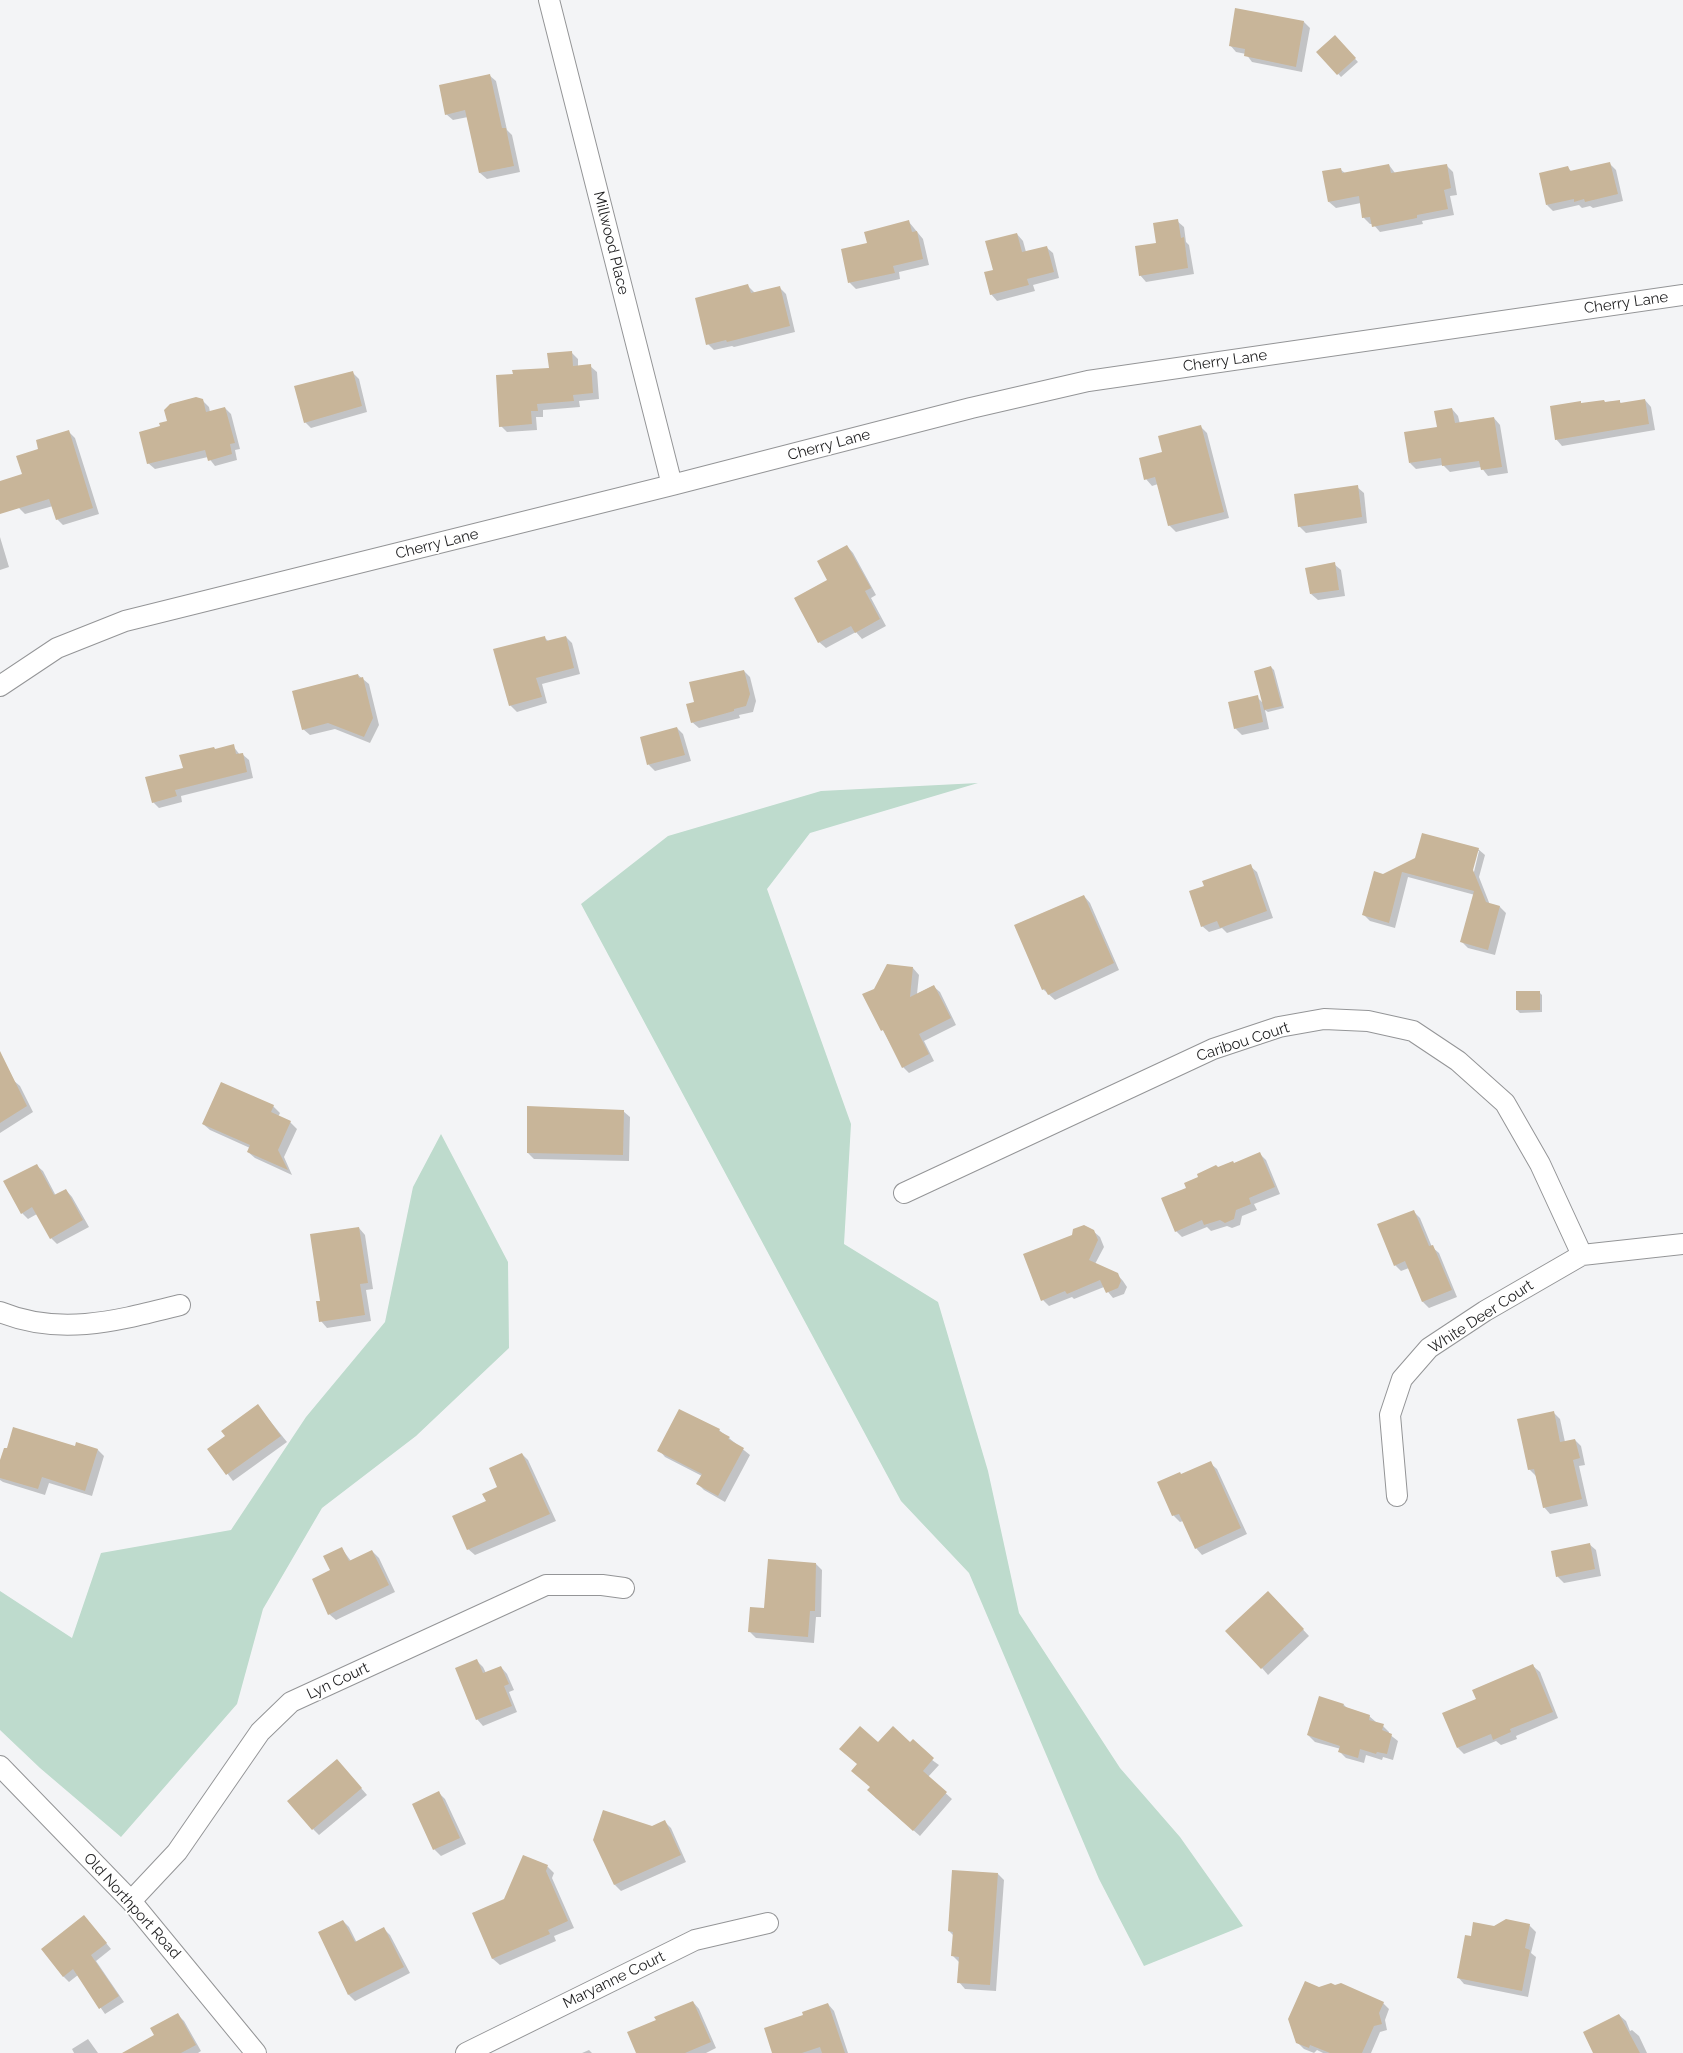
<!DOCTYPE html>
<style>
body{margin:0}
canvas{display:block;background:#f3f4f6}
</style>
<canvas width="1683" height="2053"></canvas>
<script>
const g = document.querySelector('canvas').getContext('2d');
g.lineJoin = 'round';
function fill(path, color) {
  g.fillStyle = color;
  g.fill(path, 'evenodd');
}
function stroke(path, color, width, dash) {
  g.strokeStyle = color;
  g.lineWidth = width;
  g.lineCap = dash ? 'butt' : 'round';
  g.setLineDash(dash || []);
  g.stroke(path);
}
function drawText(font, color, halo, rows, align = 'center') {
  g.font = font + ' Raleway,sans-serif';
  g.lineWidth = 4;
  g.setLineDash([]);
  g.textBaseline = 'middle';
  g.strokeStyle = halo;
  g.fillStyle = color;
  for (const [text, x, y, turn = 0] of rows) {
    g.save();
    g.translate(x, y);
    g.rotate((+turn || 0) * Math.PI / 180);
    g.textAlign = isNaN(turn) ? turn : align;
    if (halo) g.strokeText(text, 0, 0);
    g.fillText(text, 0, 0);
    g.restore();
  }
}
const green = new Path2D(`
 M 978,783 L 810,833 L 767,889 L 851,1124 L 844,1244 L 938,1302 L 988,1471 L 1019,1613 L 1120,1768 L 1180,1837 L 1243,1926 L 1144,1966 L 1099,1879 L 969,1573 L 901,1501 L 581,904 L 668,836 L 821,791 Z
 M 441,1134 L 508,1262 L 509,1348 L 416,1436 L 322,1508 L 263,1609 L 237,1704 L 121,1837 L 40,1768 L 0,1730 L 0,1591 L 72,1638 L 101,1553 L 231,1530 L 306,1417 L 385,1322 L 413,1187 Z`);
const shadow = new Path2D(`
 M 1304,22 L 1310,28 L 1302,72 L 1252,62 L 1246,54 L 1236,52 L 1230,45 Z
 M 1335,37 L 1358,62 L 1341,77 L 1318,52 Z
 M 489,75 L 496,81 L 507,130 L 512,135 L 520,172 L 487,179 L 480,173 L 468,117 L 453,120 L 446,114 Z
 M 1610,164 L 1616,170 L 1623,201 L 1593,208 L 1590,206 L 1582,208 L 1579,205 L 1553,211 L 1547,205 L 1568,168 L 1572,172 Z
 M 1389,165 L 1395,173 L 1446,165 L 1453,172 L 1457,195 L 1450,196 L 1454,215 L 1422,221 L 1423,224 L 1380,232 L 1373,224 L 1370,224 L 1364,218 L 1361,203 L 1336,208 L 1329,202 L 1341,170 L 1345,173 Z
 M 1177,221 L 1184,227 L 1186,242 L 1189,245 L 1194,274 L 1146,282 L 1140,275 L 1157,244 Z
 M 909,222 L 923,239 L 929,265 L 899,272 L 900,279 L 856,289 L 850,283 L 842,250 L 868,244 Z
 M 1017,234 L 1023,241 L 1026,252 L 1046,247 L 1053,253 L 1059,278 L 1033,285 L 1035,291 L 997,301 L 991,294 L 994,271 Z
 M 748,286 L 755,293 L 779,287 L 786,294 L 795,332 L 734,347 L 732,346 L 714,350 L 708,344 Z
 M 571,352 L 578,359 L 578,366 L 590,366 L 597,372 L 599,399 L 579,401 L 580,407 L 543,410 L 543,417 L 536,417 L 537,430 L 507,432 L 501,426 L 550,369 Z
 M 352,372 L 359,379 L 367,412 L 311,428 L 305,422 Z
 M 1645,400 L 1651,407 L 1655,430 L 1562,446 L 1556,439 L 1580,402 L 1582,404 L 1619,401 L 1622,404 Z
 M 203,401 L 209,407 L 210,412 L 225,408 L 231,414 L 240,449 L 235,450 L 237,460 L 215,466 L 208,457 L 155,469 L 148,463 L 161,427 Z
 M 1452,409 L 1458,416 L 1460,424 L 1494,418 L 1500,425 L 1508,473 L 1488,476 L 1481,467 L 1450,472 L 1443,465 L 1416,469 L 1410,463 Z
 M 1200,426 L 1207,433 L 1229,518 L 1176,532 L 1169,525 L 1158,484 L 1152,486 L 1146,479 L 1164,453 Z
 M 68,431 L 75,438 L 99,514 L 63,525 L 57,519 L 53,506 L 25,514 L 19,508 L 23,475 L 40,450 Z
 M 1357,487 L 1364,493 L 1367,523 L 1306,533 L 1299,526 Z
 M 0,537 L 9,567 L 0,570 Z
 M 847,546 L 853,553 L 876,595 L 871,598 L 886,626 L 862,639 L 856,632 L 826,648 L 819,642 L 829,580 Z
 M 1334,564 L 1341,570 L 1345,596 L 1318,600 L 1311,594 Z
 M 566,637 L 572,643 L 580,674 L 542,684 L 547,703 L 517,712 L 510,705 L 545,638 L 549,642 Z
 M 1271,667 L 1274,670 L 1284,708 L 1268,712 L 1265,710 L 1269,729 L 1242,735 L 1235,728 L 1257,697 L 1263,703 Z
 M 744,671 L 750,677 L 756,701 L 753,712 L 739,715 L 740,718 L 699,728 L 692,722 L 696,703 Z
 M 358,675 L 369,684 L 379,725 L 370,743 L 335,729 L 310,735 L 303,729 Z
 M 677,728 L 683,734 L 691,761 L 655,771 L 649,765 L 641,738 Z
 M 233,746 L 240,755 L 242,754 L 249,760 L 253,778 L 181,796 L 182,802 L 159,808 L 153,802 L 184,769 L 216,750 Z
 M 1478,849 L 1485,855 L 1479,877 L 1490,905 L 1500,907 L 1506,913 L 1495,955 L 1468,948 L 1462,942 L 1475,895 L 1408,877 L 1395,928 L 1370,921 L 1364,915 L 1383,875 ZM 1477,851 L 1479,851 L 1473,876 L 1470,876 Z
 M 1250,866 L 1257,872 L 1273,918 L 1227,933 L 1222,928 L 1209,932 L 1202,926 Z
 M 1084,896 L 1090,903 L 1119,970 L 1055,1000 L 1044,990 L 1016,926 Z
 M 913,968 L 919,975 L 917,994 L 933,986 L 940,992 L 956,1025 L 924,1041 L 934,1061 L 909,1073 L 903,1067 L 864,995 Z
 M 1539,992 L 1542,995 L 1542,1012 L 1520,1013 L 1517,1010 Z
 M 13,1080 L 20,1086 L 33,1112 L 0,1133 L 0,1083 Z
 M 273,1106 L 280,1113 L 278,1117 L 290,1122 L 297,1129 L 284,1157 L 292,1175 L 255,1158 L 248,1152 L 250,1148 L 210,1130 L 203,1124 Z
 M 623,1111 L 630,1117 L 629,1161 L 534,1159 L 528,1153 Z
 M 1260,1154 L 1266,1160 L 1280,1194 L 1254,1204 L 1257,1210 L 1242,1216 L 1240,1225 L 1232,1228 L 1227,1226 L 1211,1231 L 1207,1227 L 1182,1237 L 1176,1231 L 1188,1189 L 1218,1169 Z
 M 36,1165 L 43,1171 L 56,1196 L 66,1190 L 72,1197 L 89,1227 L 57,1244 L 51,1238 L 37,1214 L 28,1219 L 22,1213 Z
 M 1413,1211 L 1420,1218 L 1432,1247 L 1439,1253 L 1457,1297 L 1429,1308 L 1423,1302 L 1409,1268 L 1401,1271 L 1395,1265 Z
 M 359,1228 L 365,1235 L 373,1289 L 366,1290 L 371,1321 L 327,1328 L 321,1321 L 322,1302 Z
 M 1093,1231 L 1100,1237 L 1104,1247 L 1095,1264 L 1117,1274 L 1123,1281 L 1127,1287 L 1124,1294 L 1113,1298 L 1104,1287 L 1074,1299 L 1072,1297 L 1049,1306 L 1043,1300 Z
 M 258,1406 L 287,1442 L 233,1481 L 209,1449 L 227,1436 Z
 M 1553,1412 L 1560,1419 L 1565,1442 L 1575,1440 L 1581,1446 L 1585,1465 L 1579,1466 L 1588,1506 L 1550,1514 L 1544,1507 L 1536,1476 L 1529,1469 Z
 M 719,1430 L 750,1455 L 725,1502 L 704,1490 L 698,1484 L 702,1476 L 665,1457 L 659,1450 Z
 M 76,1447 L 98,1450 L 104,1456 L 92,1496 L 49,1483 L 45,1495 L 3,1482 L 0,1480 L 0,1464 Z
 M 522,1454 L 528,1460 L 556,1521 L 475,1555 L 468,1549 L 487,1502 Z
 M 1210,1463 L 1217,1469 L 1247,1534 L 1202,1555 L 1196,1548 L 1183,1521 L 1180,1522 L 1174,1516 L 1159,1483 L 1182,1475 Z
 M 1589,1544 L 1596,1550 L 1601,1576 L 1564,1583 L 1558,1577 L 1552,1552 Z
 M 342,1549 L 351,1561 L 372,1551 L 379,1558 L 395,1592 L 336,1620 L 329,1614 L 332,1571 Z
 M 816,1564 L 822,1570 L 821,1617 L 816,1617 L 814,1643 L 756,1638 L 750,1632 Z
 M 1275,1599 L 1309,1636 L 1268,1675 L 1262,1668 Z
 M 477,1661 L 483,1667 L 486,1673 L 501,1667 L 507,1674 L 514,1690 L 509,1692 L 517,1712 L 483,1726 L 477,1719 Z
 M 1533,1666 L 1540,1672 L 1558,1718 L 1516,1736 L 1517,1739 L 1501,1745 L 1496,1741 L 1464,1754 L 1458,1748 L 1478,1700 Z
 M 1320,1698 L 1344,1705 L 1348,1709 L 1369,1716 L 1376,1722 L 1383,1726 L 1389,1732 L 1389,1734 L 1398,1741 L 1393,1760 L 1383,1757 L 1382,1760 L 1366,1755 L 1364,1763 L 1346,1758 L 1340,1752 L 1341,1749 L 1315,1742 L 1308,1735 Z
 M 910,1744 L 939,1765 L 928,1777 L 952,1799 L 920,1836 L 875,1797 L 871,1787 Z
 M 343,1767 L 367,1795 L 319,1835 L 313,1829 Z
 M 439,1793 L 445,1799 L 466,1844 L 441,1856 L 434,1849 Z
 M 665,1822 L 671,1828 L 686,1862 L 621,1891 L 615,1885 L 595,1840 L 653,1827 Z
 M 524,1857 L 548,1867 L 554,1873 L 552,1878 L 574,1928 L 554,1936 L 556,1941 L 500,1965 L 493,1959 L 473,1913 L 505,1900 Z
 M 998,1874 L 1004,1880 L 996,1991 L 965,1989 L 959,1982 L 959,1962 L 953,1956 L 954,1936 L 949,1931 Z
 M 84,1916 L 111,1949 L 96,1961 L 124,2002 L 105,2014 L 78,1975 L 69,1982 L 63,1976 Z
 M 343,1921 L 349,1927 L 357,1943 L 384,1929 L 390,1935 L 410,1973 L 355,2001 L 349,1995 Z
 M 1529,1925 L 1536,1932 L 1531,1953 L 1536,1957 L 1528,1997 L 1464,1984 L 1458,1977 L 1472,1938 L 1494,1928 Z
 M 1319,1988 L 1383,2003 L 1389,2009 L 1385,2020 L 1387,2030 L 1380,2032 L 1371,2053 L 1323,2053 L 1317,2050 L 1314,2053 L 1304,2049 L 1297,2042 Z
 M 693,2002 L 699,2009 L 716,2048 L 706,2053 L 637,2053 L 657,2021 Z
 M 828,2004 L 834,2011 L 848,2053 L 774,2053 L 804,2016 Z
 M 178,2015 L 184,2021 L 201,2051 L 198,2053 L 145,2053 L 156,2035 Z
 M 1619,2015 L 1626,2021 L 1630,2031 L 1632,2030 L 1639,2036 L 1647,2053 L 1595,2053 Z
 M 88,2039 L 98,2053 L 74,2053 L 72,2049 Z
 M 589,2050 L 592,2053 L 582,2053 Z`);
const building = new Path2D(`
 M 1235,8 L 1304,21 L 1296,67 L 1244,56 L 1245,49 L 1229,46 Z
 M 1335,35 L 1356,58 L 1337,75 L 1316,52 Z
 M 490,74 L 502,128 L 506,128 L 514,166 L 479,173 L 465,110 L 445,115 L 439,85 Z
 M 1610,162 L 1618,194 L 1585,202 L 1584,199 L 1574,202 L 1574,199 L 1546,205 L 1539,173 L 1568,166 L 1570,171 Z
 M 1389,164 L 1391,173 L 1447,164 L 1451,188 L 1444,190 L 1448,209 L 1417,215 L 1417,218 L 1372,227 L 1370,217 L 1362,218 L 1359,196 L 1328,202 L 1322,171 L 1341,168 L 1342,173 Z
 M 1178,219 L 1181,238 L 1184,237 L 1188,268 L 1139,276 L 1135,246 L 1156,243 L 1153,223 Z
 M 909,220 L 912,232 L 917,231 L 923,259 L 893,266 L 895,273 L 848,283 L 841,249 L 867,243 L 864,232 Z
 M 1017,233 L 1022,252 L 1047,246 L 1054,272 L 1027,279 L 1029,285 L 990,295 L 984,272 L 993,270 L 985,241 Z
 M 748,284 L 751,293 L 780,286 L 790,326 L 727,342 L 726,340 L 706,345 L 695,298 Z
 M 572,351 L 573,366 L 591,364 L 593,393 L 573,395 L 574,401 L 537,404 L 538,411 L 531,411 L 532,424 L 499,427 L 496,375 L 513,374 L 512,370 L 549,368 L 547,353 Z
 M 353,371 L 362,406 L 304,423 L 294,386 Z
 M 196,397 L 203,399 L 206,412 L 225,407 L 235,443 L 230,444 L 232,454 L 208,461 L 205,450 L 147,464 L 139,432 L 160,426 L 159,423 L 167,421 L 164,410 L 170,404 Z
 M 1645,399 L 1649,424 L 1555,440 L 1550,406 L 1581,401 L 1581,403 L 1604,400 L 1605,402 L 1620,400 L 1620,403 Z
 M 1452,408 L 1455,423 L 1494,417 L 1502,467 L 1481,470 L 1479,461 L 1442,466 L 1441,458 L 1409,463 L 1404,432 L 1437,427 L 1434,411 Z
 M 1201,425 L 1224,512 L 1168,526 L 1155,477 L 1144,480 L 1139,458 L 1162,452 L 1158,436 Z
 M 69,430 L 93,508 L 56,520 L 49,499 L 0,514 L 0,481 L 22,474 L 16,456 L 38,449 L 36,440 Z
 M 1358,485 L 1362,517 L 1298,527 L 1294,494 Z
 M 847,545 L 871,588 L 865,591 L 880,619 L 855,633 L 851,626 L 818,643 L 794,598 L 827,580 L 817,561 Z
 M 1335,562 L 1339,590 L 1310,594 L 1305,568 Z
 M 545,636 L 546,641 L 566,636 L 574,668 L 536,678 L 542,697 L 509,706 L 493,649 Z
 M 1271,666 L 1282,706 L 1264,710 L 1254,671 Z
 M 744,670 L 750,694 L 746,706 L 734,709 L 734,711 L 691,723 L 686,704 L 694,702 L 689,682 Z
 M 358,674 L 359,678 L 363,677 L 373,718 L 364,737 L 328,723 L 302,730 L 292,691 Z
 M 1258,695 L 1263,722 L 1234,729 L 1228,702 Z
 M 677,727 L 685,755 L 647,765 L 640,737 Z
 M 234,744 L 236,754 L 243,753 L 247,772 L 175,790 L 177,796 L 152,803 L 145,777 L 183,768 L 179,755 L 214,747 L 215,749 Z
 M 1422,833 L 1479,848 L 1473,870 L 1486,902 L 1500,906 L 1488,950 L 1460,942 L 1474,891 L 1402,872 L 1389,923 L 1362,915 L 1374,871 L 1383,874 L 1415,858 Z
 M 1251,864 L 1267,911 L 1220,928 L 1217,921 L 1201,927 L 1189,891 L 1204,886 L 1202,881 Z
 M 1084,895 L 1114,963 L 1048,995 L 1045,989 L 1042,990 L 1014,925 Z
 M 887,964 L 913,967 L 910,997 L 934,985 L 951,1018 L 919,1034 L 929,1054 L 902,1068 L 883,1030 L 881,1031 L 862,994 L 874,989 Z
 M 1516,991 L 1540,991 L 1540,1010 L 1516,1010 Z
 M 0,1051 L 27,1106 L 0,1123 Z
 M 221,1082 L 274,1105 L 271,1112 L 291,1121 L 278,1150 L 288,1170 L 247,1152 L 250,1145 L 202,1124 Z
 M 527,1106 L 624,1110 L 623,1155 L 527,1153 Z
 M 1260,1152 L 1275,1187 L 1249,1198 L 1251,1204 L 1236,1210 L 1234,1219 L 1225,1223 L 1220,1220 L 1204,1225 L 1202,1220 L 1175,1232 L 1161,1198 L 1186,1188 L 1184,1183 L 1198,1177 L 1197,1174 L 1216,1165 L 1218,1167 L 1233,1161 L 1234,1163 Z
 M 37,1164 L 54,1195 L 66,1189 L 83,1220 L 50,1239 L 32,1207 L 21,1214 L 3,1181 Z
 M 1414,1210 L 1429,1246 L 1433,1245 L 1452,1290 L 1422,1302 L 1405,1261 L 1394,1266 L 1377,1224 Z
 M 1084,1225 L 1094,1230 L 1098,1240 L 1089,1260 L 1118,1273 L 1121,1281 L 1118,1288 L 1106,1293 L 1100,1280 L 1067,1294 L 1065,1291 L 1041,1301 L 1023,1254 L 1072,1235 L 1073,1229 Z
 M 359,1227 L 368,1283 L 360,1284 L 365,1315 L 319,1322 L 316,1301 L 320,1301 L 310,1234 Z
 M 258,1404 L 281,1436 L 226,1475 L 207,1449 L 225,1436 L 221,1431 Z
 M 679,1409 L 720,1429 L 719,1431 L 730,1437 L 728,1439 L 744,1448 L 718,1496 L 696,1484 L 702,1474 L 657,1451 Z
 M 1554,1411 L 1560,1442 L 1575,1439 L 1580,1458 L 1573,1460 L 1582,1499 L 1543,1508 L 1534,1469 L 1528,1470 L 1517,1419 Z
 M 13,1427 L 75,1446 L 76,1442 L 98,1449 L 85,1491 L 42,1477 L 38,1489 L 0,1478 L 0,1460 L 4,1448 L 7,1448 Z
 M 522,1453 L 550,1514 L 467,1550 L 452,1516 L 486,1501 L 482,1494 L 497,1487 L 489,1468 Z
 M 1211,1461 L 1241,1528 L 1195,1549 L 1179,1514 L 1172,1516 L 1157,1482 L 1180,1472 L 1181,1474 Z
 M 1590,1543 L 1595,1569 L 1556,1577 L 1551,1551 Z
 M 342,1547 L 349,1561 L 372,1550 L 389,1585 L 328,1615 L 312,1579 L 330,1570 L 323,1556 Z
 M 768,1559 L 816,1563 L 815,1611 L 810,1611 L 808,1637 L 748,1632 L 750,1607 L 764,1608 Z
 M 1268,1591 L 1304,1629 L 1261,1669 L 1225,1631 Z
 M 477,1659 L 483,1673 L 501,1666 L 509,1684 L 504,1686 L 512,1706 L 476,1720 L 455,1668 Z
 M 1533,1664 L 1553,1712 L 1510,1729 L 1511,1732 L 1493,1740 L 1491,1734 L 1457,1748 L 1442,1713 L 1476,1699 L 1472,1690 Z
 M 1319,1696 L 1344,1704 L 1343,1706 L 1370,1715 L 1369,1720 L 1384,1724 L 1382,1730 L 1392,1734 L 1387,1754 L 1377,1752 L 1376,1754 L 1360,1749 L 1358,1758 L 1338,1752 L 1340,1746 L 1307,1735 Z
 M 860,1726 L 878,1742 L 893,1726 L 910,1742 L 913,1739 L 934,1758 L 923,1771 L 947,1792 L 913,1831 L 867,1790 L 870,1787 L 851,1771 L 857,1764 L 839,1749 Z
 M 337,1759 L 362,1788 L 312,1830 L 287,1801 Z
 M 439,1791 L 460,1838 L 433,1850 L 412,1804 Z
 M 603,1810 L 652,1826 L 665,1820 L 681,1855 L 614,1885 L 593,1840 Z
 M 523,1855 L 548,1865 L 546,1871 L 568,1921 L 548,1930 L 550,1934 L 492,1959 L 472,1913 L 504,1899 Z
 M 952,1870 L 998,1873 L 990,1985 L 957,1983 L 959,1957 L 951,1956 L 953,1932 L 948,1931 Z
 M 84,1915 L 107,1943 L 91,1955 L 119,1996 L 99,2009 L 73,1969 L 63,1977 L 41,1949 Z
 M 1506,1919 L 1530,1924 L 1525,1948 L 1530,1950 L 1522,1991 L 1457,1978 L 1465,1935 L 1471,1936 L 1473,1922 L 1494,1926 Z
 M 343,1920 L 355,1942 L 384,1927 L 404,1967 L 348,1995 L 318,1932 Z
 M 1305,1981 L 1319,1987 L 1331,1983 L 1335,1985 L 1341,1983 L 1384,2002 L 1379,2013 L 1382,2024 L 1374,2026 L 1362,2053 L 1330,2053 L 1310,2045 L 1309,2048 L 1296,2043 L 1288,2019 Z
 M 693,2001 L 711,2042 L 685,2053 L 636,2053 L 627,2032 L 656,2020 L 654,2017 Z
 M 828,2003 L 845,2053 L 822,2053 L 820,2047 L 802,2053 L 772,2053 L 764,2028 L 803,2015 L 802,2012 Z
 M 178,2013 L 196,2045 L 181,2053 L 122,2053 L 154,2035 L 150,2028 Z
 M 1619,2014 L 1640,2053 L 1593,2053 L 1583,2032 Z`);
const street = new Path2D(`
 M 549,0 L 672,485
 M 0,686 L 57,648 L 125,621 L 672,485 L 971,408 L 1088,381 L 1683,295
 M 904,1193 L 1213,1049 L 1279,1027 L 1324,1019 L 1368,1021 L 1413,1031 L 1458,1061 L 1505,1103 L 1540,1164 L 1582,1255
 M 0,1312 C 61,1337 120,1320 180,1305
 M 1397,1496 L 1390,1415 L 1402,1379 L 1429,1348 L 1485,1311 L 1582,1255 L 1683,1244
 M 0,1766 L 131,1901 L 256,2053
 M 131,1901 L 177,1852 L 260,1732 L 291,1702 L 546,1585 L 602,1585 L 624,1588
 M 466,2053 L 695,1940 L 768,1923`);
const streetNames = [
 ["Millwood Place",611,243,76],
 ["Cherry Lane",1626,303,-8],
 ["Cherry Lane",1225,361,-8],
 ["Cherry Lane",829,445,-15],
 ["Cherry Lane",437,544,-14],
 ["Caribou Court",1243,1042,-18],
 ["White Deer Court",1481,1317,-33],
 ["Lyn Court",338,1681,-25],
 ["Old Northport Road",132,1906,48],
 ["Maryanne Court",614,1980,-26]
];
fill(green, '#bedbcd');
fill(shadow, '#0003');
fill(building, '#c8b599');
stroke(street, '#949597', 22);
stroke(street, '#fff', 20);
drawText('15px', '#1f1f20', '#fff', streetNames);
</script>
